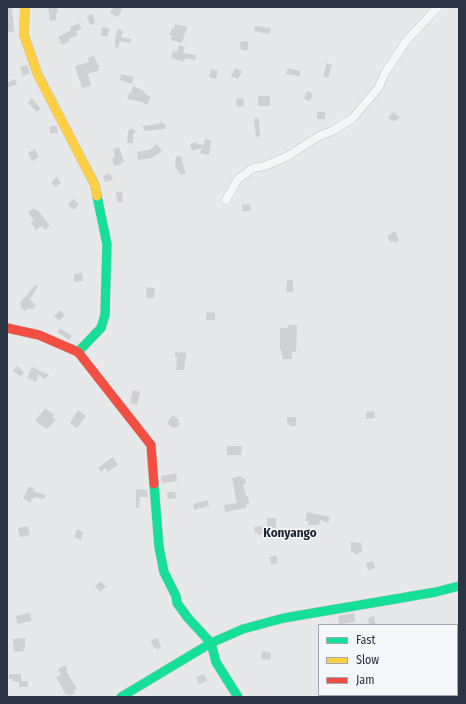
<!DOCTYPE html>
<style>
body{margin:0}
#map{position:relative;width:466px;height:704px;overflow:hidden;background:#e6e8ea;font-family:"Fira Sans Condensed",sans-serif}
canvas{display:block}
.frame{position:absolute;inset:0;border:8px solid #2b3445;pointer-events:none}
.legend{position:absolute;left:318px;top:624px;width:140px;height:72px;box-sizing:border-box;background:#f4f6f9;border:1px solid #a4a8b1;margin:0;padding:5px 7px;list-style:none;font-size:12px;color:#2b3445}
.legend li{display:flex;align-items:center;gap:8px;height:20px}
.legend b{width:20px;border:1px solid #a4a8b1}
</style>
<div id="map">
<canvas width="466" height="704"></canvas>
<div class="frame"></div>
<ul class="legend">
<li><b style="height:5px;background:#16e098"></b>Fast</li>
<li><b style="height:5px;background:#ffcf43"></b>Slow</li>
<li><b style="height:5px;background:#f24e42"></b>Jam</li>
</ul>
</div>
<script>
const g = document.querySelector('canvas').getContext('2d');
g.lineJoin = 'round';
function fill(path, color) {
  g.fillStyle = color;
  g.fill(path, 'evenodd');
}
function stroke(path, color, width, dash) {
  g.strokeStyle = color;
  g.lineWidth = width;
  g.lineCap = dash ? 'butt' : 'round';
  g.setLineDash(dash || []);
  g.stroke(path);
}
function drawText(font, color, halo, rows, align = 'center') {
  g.font = font + ' "Fira Sans Condensed",sans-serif';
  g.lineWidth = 3;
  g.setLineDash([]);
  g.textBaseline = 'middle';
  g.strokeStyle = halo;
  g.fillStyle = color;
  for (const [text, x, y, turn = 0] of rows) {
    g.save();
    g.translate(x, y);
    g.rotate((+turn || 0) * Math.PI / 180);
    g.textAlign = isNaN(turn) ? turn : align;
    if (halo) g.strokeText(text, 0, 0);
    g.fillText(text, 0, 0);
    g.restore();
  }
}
const building = new Path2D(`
 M 7,7 L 12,7 L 14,32 L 8,32 Z
 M 48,7 L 57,7 L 58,13 L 56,13 L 56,20 L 50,21 Z
 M 113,7 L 123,7 L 118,17 L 110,13 Z
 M 93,14 L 95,23 L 90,25 L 87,16 Z
 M 79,23 L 81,29 L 76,31 L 78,35 L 68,39 L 70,41 L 62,45 L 58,37 L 71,30 L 70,27 Z
 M 175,24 L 187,27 L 182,43 L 171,40 L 172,36 L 169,35 L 172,28 L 174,29 Z
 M 255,26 L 271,28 L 269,34 L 254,31 Z
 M 102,27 L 109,28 L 108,36 L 101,36 Z
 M 118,29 L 123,31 L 121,37 L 131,39 L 130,43 L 120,41 L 118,48 L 115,47 L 115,37 Z
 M 248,41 L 248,50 L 241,50 L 240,42 Z
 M 179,45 L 185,47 L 183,53 L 196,55 L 195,60 L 185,58 L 184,62 L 171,58 L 173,51 L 177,52 Z
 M 94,56 L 99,67 L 98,68 L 99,70 L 88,74 L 91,86 L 82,88 L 75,66 L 89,62 L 88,58 Z
 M 327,63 L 332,65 L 328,78 L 323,76 Z
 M 27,65 L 30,73 L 23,76 L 20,67 Z
 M 235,68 L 242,71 L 238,79 L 231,76 Z
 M 288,68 L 300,71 L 300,76 L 286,74 Z
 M 211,69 L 218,71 L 216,79 L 209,77 Z
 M 121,74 L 134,77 L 132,84 L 120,80 Z
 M 15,79 L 17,84 L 7,88 L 7,83 Z
 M 133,86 L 144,91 L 144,93 L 151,97 L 147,105 L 142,102 L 127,99 L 129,93 L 131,93 Z
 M 307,91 L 313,94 L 310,101 L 304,99 Z
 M 258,96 L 270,96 L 270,106 L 258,106 Z
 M 32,98 L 41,109 L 37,112 L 28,103 Z
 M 243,98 L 244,106 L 237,107 L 236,99 Z
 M 317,112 L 325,112 L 325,119 L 317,119 Z
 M 393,112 L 400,117 L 396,121 L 394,120 L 393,121 L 388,118 Z
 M 258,118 L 259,120 L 260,136 L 256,137 L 254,119 Z
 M 160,122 L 167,125 L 165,129 L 153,130 L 144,131 L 143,126 L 159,124 Z
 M 50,126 L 57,126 L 58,133 L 50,134 Z
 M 131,128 L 136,131 L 133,135 L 133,143 L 127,143 L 128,132 Z
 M 205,139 L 211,140 L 209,155 L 200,153 L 202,148 L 192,151 L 190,144 L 196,142 L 197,144 L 204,145 Z
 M 157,144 L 162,151 L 152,158 L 138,160 L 137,152 L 149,150 Z
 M 119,147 L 124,162 L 121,162 L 122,164 L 114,166 L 112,158 L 115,157 L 113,149 Z
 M 35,149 L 39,157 L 32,161 L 28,153 Z
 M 176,156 L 182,157 L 182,162 L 186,173 L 181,175 L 180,173 L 179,173 L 175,166 Z
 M 110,173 L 113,180 L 105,182 L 103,176 Z
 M 57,177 L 61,183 L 55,187 L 51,182 Z
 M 116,192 L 122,192 L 123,202 L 117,202 Z
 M 73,199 L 79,204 L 74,210 L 68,205 Z
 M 250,204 L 251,210 L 243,212 L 242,205 Z
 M 34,208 L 35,210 L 37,209 L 50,226 L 45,230 L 42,226 L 36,230 L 31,222 L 34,221 L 28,212 Z
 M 395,231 L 399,240 L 395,243 L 393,241 L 390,242 L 387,236 Z
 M 82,273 L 83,281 L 74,282 L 74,274 Z
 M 287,280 L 293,280 L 293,292 L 286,292 Z
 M 35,285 L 38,286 L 30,299 L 36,306 L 32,310 L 29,308 L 25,311 L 20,306 L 21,305 L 20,303 Z
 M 147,287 L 155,288 L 154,298 L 146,298 Z
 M 60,310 L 65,315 L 59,321 L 54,316 Z
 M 207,312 L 215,313 L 215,320 L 206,320 Z
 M 288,325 L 297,325 L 296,352 L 292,352 L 292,359 L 283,359 L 281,350 L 280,350 L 280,328 L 288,328 Z
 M 60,328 L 72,336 L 69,340 L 57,332 Z
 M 175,352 L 186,353 L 184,370 L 176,370 L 177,358 L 175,357 Z
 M 17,366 L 24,372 L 21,377 L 13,371 Z
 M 32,367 L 40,371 L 49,375 L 44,379 L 39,374 L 36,382 L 27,378 Z
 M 133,390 L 140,392 L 137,405 L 130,403 Z
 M 45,408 L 54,415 L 53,417 L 56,420 L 47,429 L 35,421 Z
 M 78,410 L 86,416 L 77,428 L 70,423 Z
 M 374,411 L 375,418 L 366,419 L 366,412 Z
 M 173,415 L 179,420 L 178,422 L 180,424 L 176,428 L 175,427 L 173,428 L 167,423 Z
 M 287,417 L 296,417 L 296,426 L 289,426 L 289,423 L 287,423 Z
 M 227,446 L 242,446 L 241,455 L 227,455 Z
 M 113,457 L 118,465 L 108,472 L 105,468 L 101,472 L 98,468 Z
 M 176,473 L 177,481 L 162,483 L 161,476 Z
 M 241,476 L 242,479 L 245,478 L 246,484 L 243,484 L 246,496 L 248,496 L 249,504 L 246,504 L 246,508 L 225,512 L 224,505 L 237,503 L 232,478 Z
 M 29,486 L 34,489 L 33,491 L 46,495 L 44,499 L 34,497 L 30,503 L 23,498 Z
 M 136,489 L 147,490 L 148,497 L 140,497 L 139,508 L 136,508 Z
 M 167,492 L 175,492 L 176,498 L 168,499 Z
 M 208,500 L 209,506 L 194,510 L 193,504 Z
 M 307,512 L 330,517 L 328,523 L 320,520 L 319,525 L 308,525 L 309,521 L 305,521 Z
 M 267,518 L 276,518 L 276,528 L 267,528 Z
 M 28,526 L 30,535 L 20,537 L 18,528 Z
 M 264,526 L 265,532 L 263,532 L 263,534 L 258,535 L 258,533 L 255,533 L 254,527 Z
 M 77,529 L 83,532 L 81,540 L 74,537 Z
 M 351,542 L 361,543 L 362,552 L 359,552 L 359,554 L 354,554 L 354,552 L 351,552 Z
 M 276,555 L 278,563 L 271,565 L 270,557 Z
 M 373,561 L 375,568 L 368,570 L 366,563 Z
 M 101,581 L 106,587 L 100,592 L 95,586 Z
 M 30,613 L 31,621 L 17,624 L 16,616 Z
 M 354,613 L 355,622 L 339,624 L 338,616 Z
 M 374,616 L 376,625 L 369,625 L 368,618 Z
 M 25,638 L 25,648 L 23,648 L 24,651 L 14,652 L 13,639 Z
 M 158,638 L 161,648 L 156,649 L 155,647 L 153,647 L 151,640 Z
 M 262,651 L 271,653 L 270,660 L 261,659 Z
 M 65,665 L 68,670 L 66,671 L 77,689 L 73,691 L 75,693 L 69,696 L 68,694 L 66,695 L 56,677 L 61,675 L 58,669 Z
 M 9,674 L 21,674 L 21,681 L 28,681 L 28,687 L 19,687 L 19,682 L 12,681 L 12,679 L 9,679 Z
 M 204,674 L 207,681 L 199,684 L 196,677 Z`);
const street = new Path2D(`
 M 226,200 L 238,179 L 253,168 L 265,166 L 288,156 L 319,136 L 332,131 L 352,119 L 379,87 L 385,73 L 407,40 L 438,7`);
const fast = new Path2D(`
 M 78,352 L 101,328 L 105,315 L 107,244 L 97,196
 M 154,484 L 159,547 L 164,572 L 176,596 L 177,603 L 188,618 L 211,643 L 216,662 L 238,697
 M 121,697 L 211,643 L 243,629 L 284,618 L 436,592 L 459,586`);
const slow = new Path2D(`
 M 25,7 L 24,35 L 38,75 L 95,185 L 97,196`);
const jam = new Path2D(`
 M 7,328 L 39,335 L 78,352 L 151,445 L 154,484`);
const neighbourhoodNames = [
 ["Konyango",290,533]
];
fill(building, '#ced0d3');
stroke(street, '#c4c6c8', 9);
stroke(fast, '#c4c6c8', 10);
stroke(slow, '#c4c6c8', 10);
stroke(jam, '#c4c6c8', 10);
stroke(street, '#f5f6f7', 8);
stroke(fast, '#16e098', 9);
stroke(slow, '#ffcf43', 9);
stroke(jam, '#f24e42', 9);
drawText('bold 13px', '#1d2536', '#f4f6f9', neighbourhoodNames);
</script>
